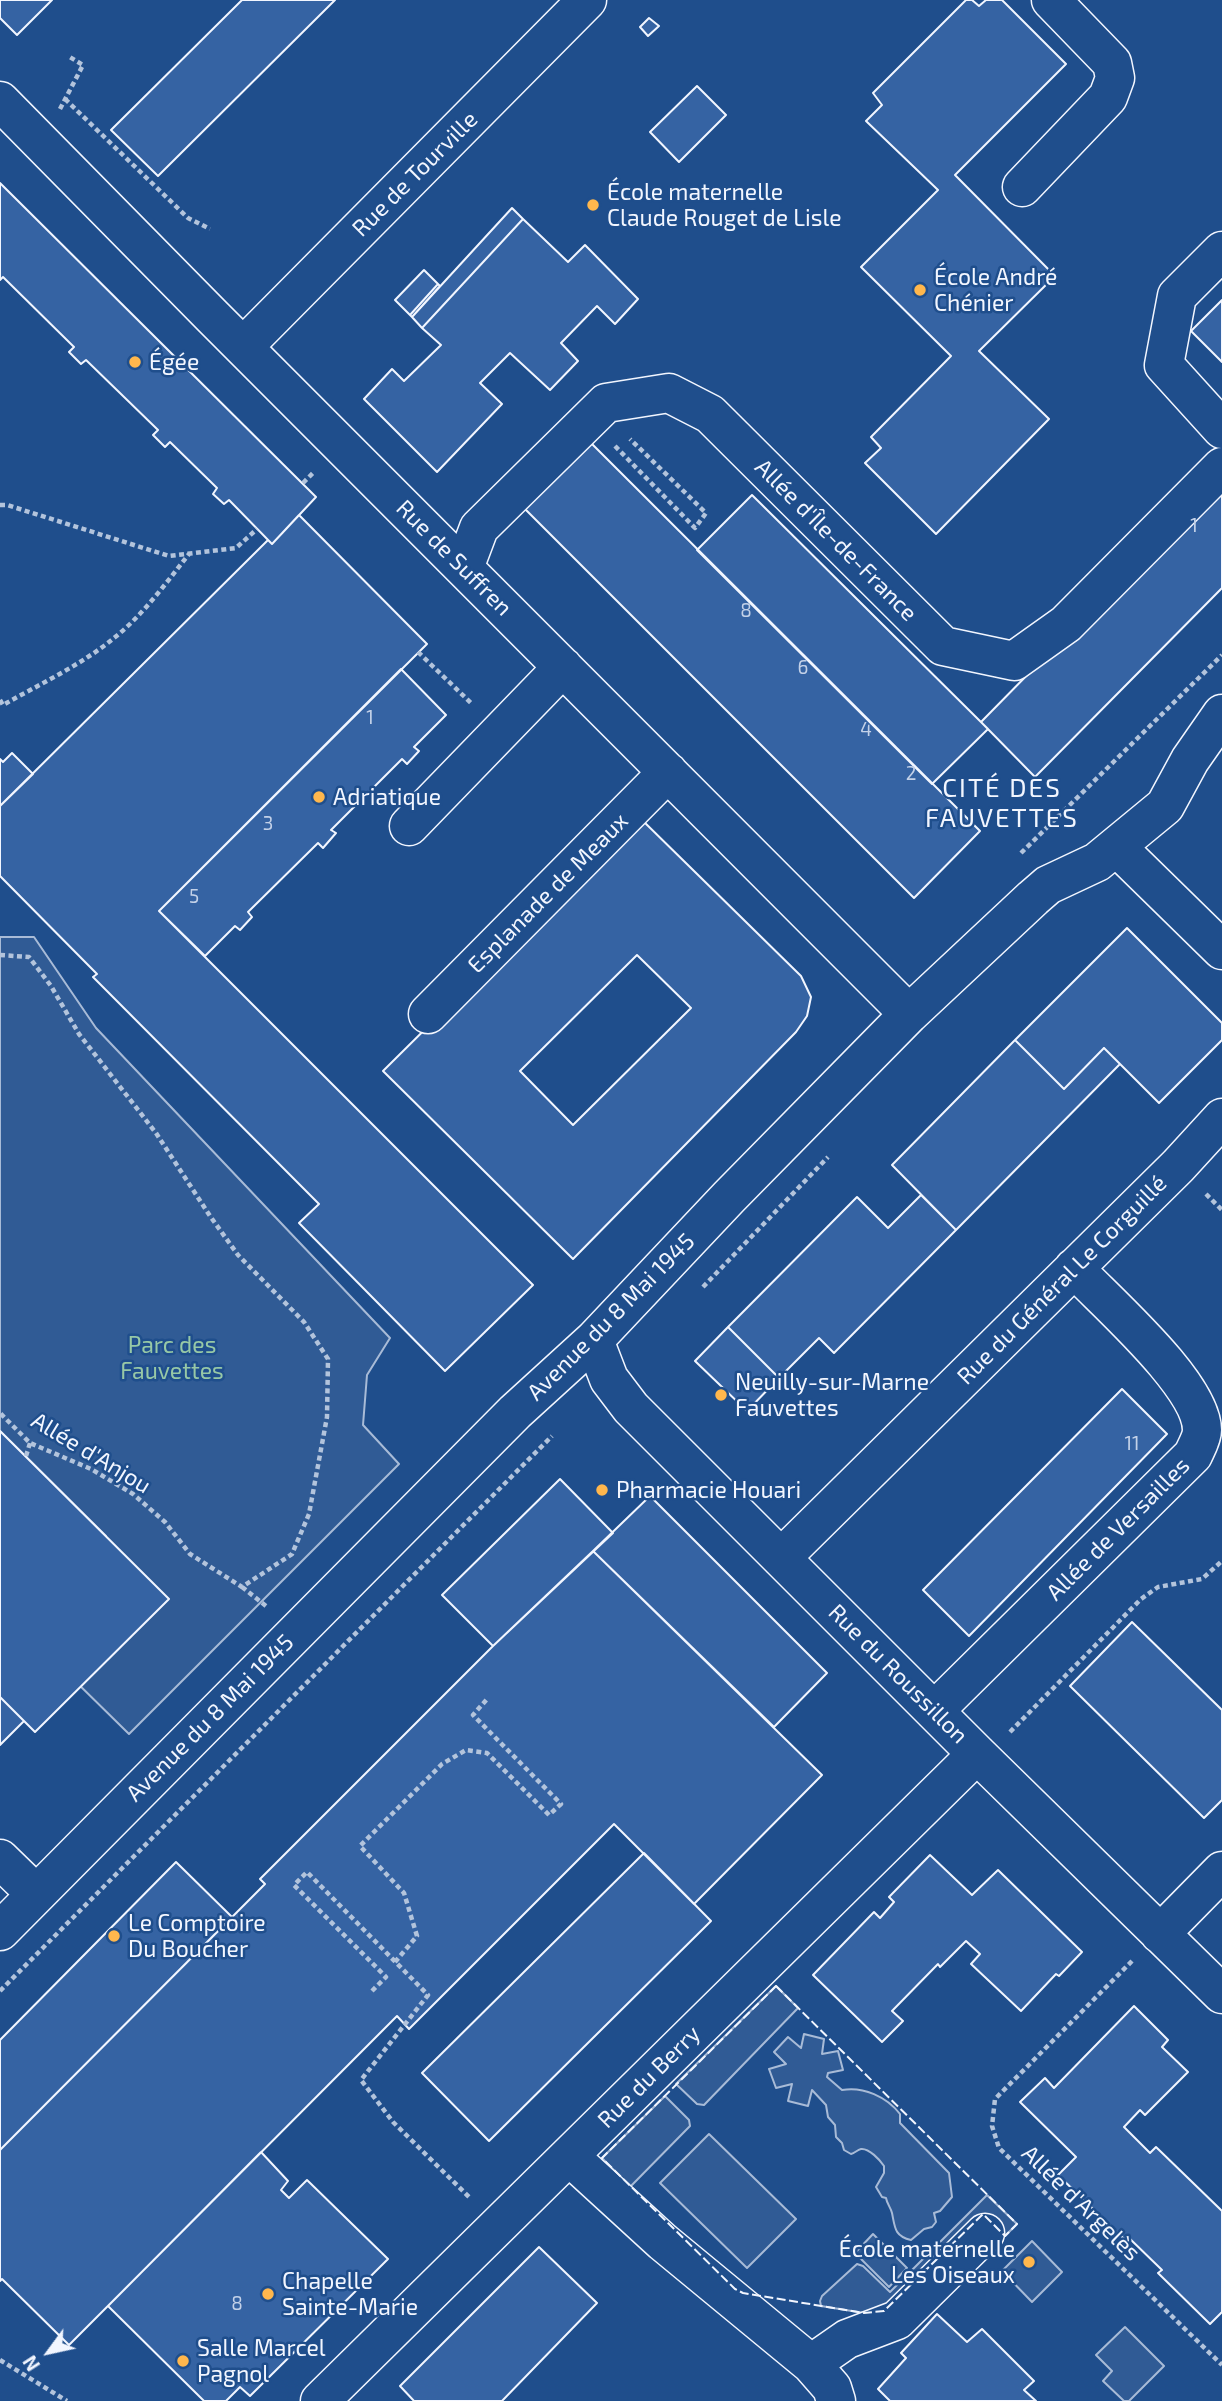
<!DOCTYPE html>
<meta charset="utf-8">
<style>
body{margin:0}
#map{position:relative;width:1222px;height:2401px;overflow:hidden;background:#1f4e8c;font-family:"Exo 2",sans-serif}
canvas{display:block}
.north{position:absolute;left:14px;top:2317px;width:70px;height:70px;-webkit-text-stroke:5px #1f4e8c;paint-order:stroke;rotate:237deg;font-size:19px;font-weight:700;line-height:28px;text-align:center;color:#f2f6ff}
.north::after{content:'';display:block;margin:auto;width:24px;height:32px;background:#f2f6ff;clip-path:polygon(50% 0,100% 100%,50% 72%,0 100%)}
</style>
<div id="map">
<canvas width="1222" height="2401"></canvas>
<div class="north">N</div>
</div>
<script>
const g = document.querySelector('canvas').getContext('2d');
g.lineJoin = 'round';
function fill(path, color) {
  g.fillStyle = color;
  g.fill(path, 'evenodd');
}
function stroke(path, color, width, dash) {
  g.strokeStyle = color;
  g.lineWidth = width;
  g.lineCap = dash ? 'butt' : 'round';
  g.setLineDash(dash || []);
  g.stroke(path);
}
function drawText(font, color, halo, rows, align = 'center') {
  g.font = font + ' "Exo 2",sans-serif';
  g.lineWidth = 5;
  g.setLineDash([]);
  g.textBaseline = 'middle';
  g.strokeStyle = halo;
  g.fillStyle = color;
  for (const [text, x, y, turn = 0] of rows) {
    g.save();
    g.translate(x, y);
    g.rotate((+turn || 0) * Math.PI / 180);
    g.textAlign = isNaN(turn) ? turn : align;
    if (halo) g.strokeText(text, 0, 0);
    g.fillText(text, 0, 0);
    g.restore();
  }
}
const green = new Path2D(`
 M 0,937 L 34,937 L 96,1028 L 390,1338 L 367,1375 L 363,1425 L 399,1464 L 129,1734 L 68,1674 L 106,1536 L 0,1431 Z
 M 776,1986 L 798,2008 L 704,2105 L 697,2104 L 676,2084 Z
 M 804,2034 L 824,2039 L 822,2054 L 838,2051 L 843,2070 L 828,2073 L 827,2077 L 842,2090 C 863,2086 887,2097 900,2114 L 900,2123 L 949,2173 L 952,2197 L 940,2211 L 934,2213 L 936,2222 L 932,2227 L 924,2229 L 911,2240 C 894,2236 895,2227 892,2213 C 891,2208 887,2204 886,2198 L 882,2197 L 876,2187 L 884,2173 L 884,2166 C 880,2160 869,2148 861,2149 C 857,2150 855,2153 851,2154 L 844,2150 L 842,2143 L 836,2137 L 835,2125 L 828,2117 L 826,2105 L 812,2090 L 808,2106 L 788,2101 L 792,2084 L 776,2088 L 769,2069 L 786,2064 L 774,2052 L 788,2037 L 801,2048 Z
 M 665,2096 L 689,2120 L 690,2126 L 630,2187 L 602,2158 Z
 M 709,2134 L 796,2219 L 747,2268 L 660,2183 Z
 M 987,2195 L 1017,2224 L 1005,2236 L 983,2215 L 884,2311 L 864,2313 L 821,2306 L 820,2301 L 822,2296 L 857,2264 L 863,2266 L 890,2292 Z
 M 873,2234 L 907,2268 L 889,2287 L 855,2253 Z
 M 1032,2241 L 1062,2272 L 1032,2302 L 1002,2271 Z
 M 1125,2327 L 1164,2366 L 1129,2401 L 1124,2401 L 1103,2381 L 1112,2371 L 1096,2355 Z`);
const building = new Path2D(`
 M 0,0 L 52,0 L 17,35 L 0,18 Z
 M 242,0 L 335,0 L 158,176 L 111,130 Z
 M 966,0 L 972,0 L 979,6 L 986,0 L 1002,0 L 1066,64 L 955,175 L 1055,276 L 979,351 L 1049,419 L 936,534 L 865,463 L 881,448 L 871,437 L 951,356 L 861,267 L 938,190 L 866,121 L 882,105 L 873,93 Z
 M 649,18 L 659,26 L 648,36 L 640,27 Z
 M 697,86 L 726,115 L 679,162 L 650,132 Z
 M 0,183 L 316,497 L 272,544 L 229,500 L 224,504 L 213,494 L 217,488 L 170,442 L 165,447 L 153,435 L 158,430 L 86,360 L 81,364 L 69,352 L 74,347 L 3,277 L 0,280 Z
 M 512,208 L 523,219 L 422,328 L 412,317 Z
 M 523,219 L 568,262 L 585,245 L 638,299 L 615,324 L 597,306 L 561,343 L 578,361 L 550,390 L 510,353 L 480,383 L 502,404 L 437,472 L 364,399 L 392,369 L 404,381 L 441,345 L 422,328 Z
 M 424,270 L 438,284 L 410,315 L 395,300 Z
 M 438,284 L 440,286 L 412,317 L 410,315 Z
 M 1222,300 L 1222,362 L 1191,331 Z
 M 587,439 L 980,831 L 914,898 L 520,504 Z
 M 1213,486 L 1222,495 L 1222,588 L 1035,777 L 981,722 Z
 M 752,495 L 988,729 L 932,784 L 697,550 Z
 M 299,515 L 427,644 L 159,911 L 533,1285 L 445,1371 L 299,1223 L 319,1204 L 93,977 L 97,974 L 0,876 L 0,806 L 268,540 L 272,544 Z
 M 401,669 L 446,715 L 414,747 L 419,751 L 407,764 L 402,759 L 331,830 L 336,833 L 323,848 L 318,843 L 248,912 L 252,917 L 240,930 L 235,926 L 205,956 L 159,911 Z
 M 12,753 L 33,774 L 0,806 L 0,759 L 3,762 Z
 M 639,817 L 801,976 L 811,997 L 807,1016 L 796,1032 L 573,1259 L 383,1071 ZM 637,955 L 691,1008 L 573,1125 L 520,1071 Z
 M 1127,928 L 1222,1023 L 1222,1040 L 1159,1103 L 1104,1048 L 1064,1089 L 1015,1040 Z
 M 1015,1040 L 1064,1089 L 1104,1048 L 1120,1064 L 956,1230 L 892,1165 Z
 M 921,1195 L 956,1230 L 834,1353 L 819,1338 L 779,1378 L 728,1327 L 857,1197 L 888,1228 Z
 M 728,1327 L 779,1378 L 747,1411 L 695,1361 Z
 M 1122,1389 L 1167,1434 L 969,1636 L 923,1590 Z
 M 0,1431 L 169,1599 L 35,1732 L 0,1697 Z
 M 560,1479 L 613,1533 L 493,1646 L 442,1595 Z
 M 650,1496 L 827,1673 L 774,1727 L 593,1551 Z
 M 593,1551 L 822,1775 L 694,1904 L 614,1824 L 409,2029 L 397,2016 L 69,2345 L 2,2279 L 0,2281 L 0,2150 L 265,1884 L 260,1879 L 493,1646 Z
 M 1132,1622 L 1222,1710 L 1222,1800 L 1204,1818 L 1070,1686 Z
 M 0,1697 L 24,1721 L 0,1745 Z
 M 644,1853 L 711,1921 L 489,2141 L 422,2073 Z
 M 930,1855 L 972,1895 L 998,1870 L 1082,1952 L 1059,1976 L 1056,1974 L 1021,2011 L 971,1964 L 980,1954 L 966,1941 L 940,1967 L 938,1964 L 892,2011 L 903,2021 L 882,2042 L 813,1975 L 874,1912 L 880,1918 L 894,1902 L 889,1897 Z
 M 176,1862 L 232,1917 L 0,2150 L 0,2040 Z
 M 1134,2006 L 1168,2040 L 1162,2047 L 1188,2072 L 1145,2115 L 1140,2110 L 1124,2127 L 1150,2153 L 1156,2147 L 1222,2211 L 1222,2312 L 1210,2324 L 1158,2273 L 1162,2270 L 1127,2236 L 1124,2239 L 1058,2175 L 1076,2157 L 1020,2102 L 1045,2078 L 1054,2088 Z
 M 261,2152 L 288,2181 L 281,2190 L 289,2198 L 307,2180 L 388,2259 L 250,2396 L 240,2387 L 226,2401 L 204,2401 L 108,2306 Z
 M 539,2247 L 597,2303 L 502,2401 L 414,2401 L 400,2386 Z
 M 937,2314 L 967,2342 L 982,2329 L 1034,2381 L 1024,2390 L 1036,2401 L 890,2401 L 878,2389 L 906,2358 L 901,2353 Z`);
const path = new Path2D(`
 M 65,99 L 188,218 L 210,229
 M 60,109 L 83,65 L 68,56
 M 615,446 L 695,528 L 706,513 L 630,439
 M 303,483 L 313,473
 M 0,505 L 7,505 L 169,556 L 236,548 L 257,529
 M 418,652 L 472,704
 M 0,700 L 3,705 C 38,685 83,664 114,638 C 143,615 166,583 189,554
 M 1021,853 L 1222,655
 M 0,955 L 29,957 L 51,986 L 79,1034 L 156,1133 L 210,1216 L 238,1255 L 304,1322 L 328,1359 L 327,1417 L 309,1514 L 292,1554 L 242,1587 L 190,1554 L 165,1522 L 133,1494 L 91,1469 L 30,1443 L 0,1413
 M 1206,1194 L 1222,1210
 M 703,1287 L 828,1157
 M 26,1456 L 30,1443
 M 242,1587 L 266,1606
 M 1010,1732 L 1141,1599 L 1158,1587 L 1202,1579 L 1222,1561
 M 1132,1961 L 995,2099 L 992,2126 L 999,2148 L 1222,2365
 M 395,1962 L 417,1936 L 404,1893 L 360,1846 L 442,1764 L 466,1750 L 487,1753 L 549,1815 L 561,1804 L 473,1715 L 488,1698
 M 0,1991 L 552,1436
 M 372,1991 L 386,1977 L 294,1885 L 307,1872 L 428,1995 L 361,2080 L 393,2122 L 470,2198
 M 0,2360 L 67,2401`);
const minor = new Path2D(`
 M 0,101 L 212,316 L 909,1014
 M 1022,187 L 1108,97 L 1115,78 L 1112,63 L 1051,0
 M 1222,251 L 1177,296 L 1164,365 L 1222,429
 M 243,347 L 587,0
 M 464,568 L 479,528 L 606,403 L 669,393 L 710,414 L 943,646 L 1014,661 L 1066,624 L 1222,467
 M 409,826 L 563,667
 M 1121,844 L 1127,857 L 1222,950
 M 428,1014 L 668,772
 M 594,1340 L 609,1379 L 631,1408 L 977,1754 L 1222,1994
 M 781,1558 L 1178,1166 L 1222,1118
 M 934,1711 L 1193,1455 C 1196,1448 1202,1438 1202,1430 C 1202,1385 1106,1302 1074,1268
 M 0,1859 L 36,1894
 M 0,1931 L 515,1412 L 594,1340 L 729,1197 L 909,1014 L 1033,898 L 1048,885 L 1097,862 L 1165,806 L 1190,760 L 1222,714
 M 1160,1934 L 1222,1871
 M 569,2156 L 663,2242 L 811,2364 L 832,2388 L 836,2401
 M 811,2364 L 847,2339 L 897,2320 L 985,2233
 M 320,2401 L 977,1754`);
const fence = new Path2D(`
 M 776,1986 L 1017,2224 L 1005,2236 L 983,2214 L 884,2311 L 864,2313 L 743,2293 L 735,2289 L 602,2158 Z`);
const markers = [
 [593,205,7,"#ffb74d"],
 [920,290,7,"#ffb74d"],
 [135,362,7,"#ffb74d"],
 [319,797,7,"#ffb74d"],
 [721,1395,7,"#ffb74d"],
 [602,1490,7,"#ffb74d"],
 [114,1936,7,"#ffb74d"],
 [1029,2262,7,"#ffb74d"],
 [268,2294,7,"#ffb74d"],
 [183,2361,7,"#ffb74d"]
];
const numberNames = [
 ["1",1194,526],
 ["8",746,611],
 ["6",803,668],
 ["1",370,718],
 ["4",866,730],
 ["2",911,774],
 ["3",268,824],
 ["5",194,897],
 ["11",1132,1444],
 ["8",237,2304]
];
const streetNames = [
 ["Rue de Tourville",415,174,-45],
 ["Allée d'Île-de-France",836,540,45],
 ["Rue de Suffren",454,558,45],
 ["Esplanade de Meaux",548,893,-45],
 ["Rue du Général Le Corguillé",1062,1280,-45],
 ["Avenue du 8 Mai 1945",611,1317,-45],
 ["Allée d'Anjou",91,1453,31],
 ["Allée de Versailles",1118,1529,-45],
 ["Rue du Roussillon",898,1674,45],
 ["Avenue du 8 Mai 1945",210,1718,-45],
 ["Rue du Berry",649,2077,-45],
 ["Allée d'Argelès",1081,2203,44]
];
const poiNames = [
 ["École maternelle",607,192],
 ["Claude Rouget de Lisle",607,218],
 ["École André",934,277],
 ["Chénier",934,303],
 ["Égée",149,362],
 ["Adriatique",333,797],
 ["Neuilly-sur-Marne",735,1382],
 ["Fauvettes",735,1408],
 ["Pharmacie Houari",616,1490],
 ["Le Comptoire",128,1923],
 ["Du Boucher",128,1949],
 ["École maternelle",1015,2249,"right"],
 ["Les Oiseaux",1015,2275,"right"],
 ["Chapelle",282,2281],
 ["Sainte-Marie",282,2307],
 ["Salle Marcel",197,2348],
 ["Pagnol",197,2374]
];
const parkNames = [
 ["Parc des",172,1345],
 ["Fauvettes",172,1371]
];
const quarterNames = [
 ["CITÉ DES",1002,788],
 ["FAUVETTES",1002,818]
];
fill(green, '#305b95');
stroke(green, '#a8bbd7', 2);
fill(building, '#3563a3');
stroke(building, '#f2f6ff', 2);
stroke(minor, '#f2f6ff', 41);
stroke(path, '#b3c4dc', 4.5, [5, 3.5]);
stroke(minor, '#1f4e8c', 38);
stroke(fence, '#f2f6ff', 2, [9, 3.5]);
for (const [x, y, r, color] of markers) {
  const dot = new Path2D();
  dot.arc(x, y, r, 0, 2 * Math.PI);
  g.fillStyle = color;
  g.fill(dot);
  stroke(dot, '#1f4e8c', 2.5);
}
drawText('19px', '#c3d1e8', null, numberNames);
drawText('23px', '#f2f6ff', '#1f4e8c', streetNames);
drawText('23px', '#f2f6ff', '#1f4e8c', poiNames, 'left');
drawText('23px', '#97c8a6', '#1f4e8c', parkNames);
g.letterSpacing = '2px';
drawText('26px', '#f2f6ff', '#1f4e8c', quarterNames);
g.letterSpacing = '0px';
</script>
